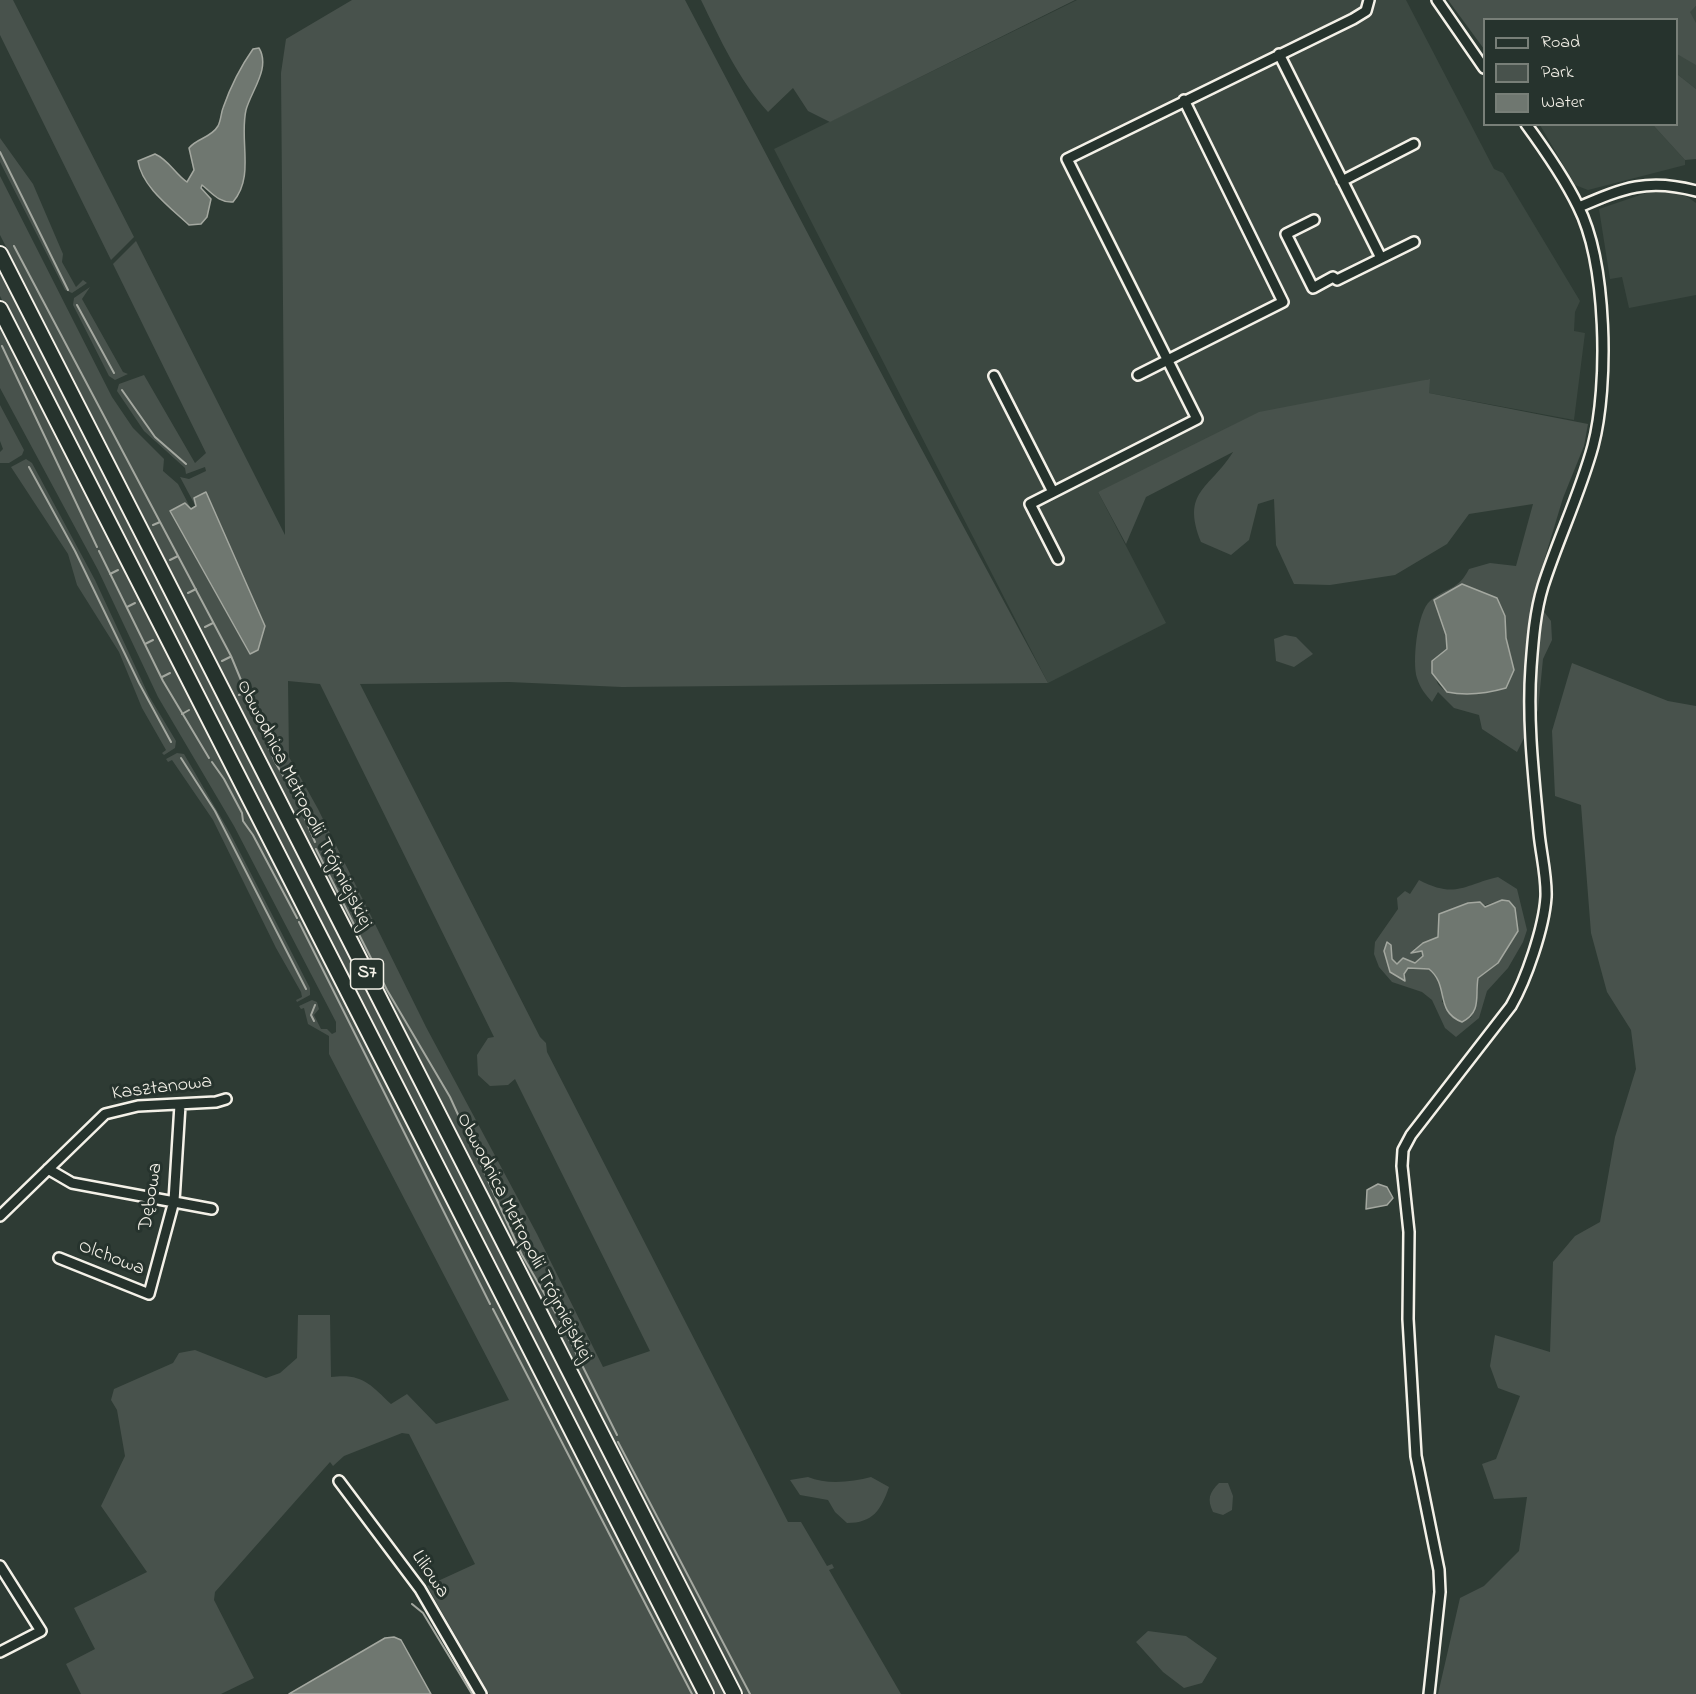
<!DOCTYPE html>
<meta charset="utf-8">
<style>
body{margin:0}
#map{position:relative;width:1696px;height:1694px;overflow:hidden;background:#2e3b34;font-family:"Indie Flower",sans-serif}
canvas{display:block}
.legend{position:absolute;left:1483px;top:18px;width:195px;height:108px;box-sizing:border-box;background:#26332d;border:2px solid #787f78;margin:0;padding:8px 10px;list-style:none;font-size:18px;color:#f4f1e8}
.legend li{display:flex;align-items:center;gap:12px;height:30px}
.legend b{width:30px;border:2px solid #787f78}
</style>
<div id="map">
<canvas width="1696" height="1694"></canvas>
<ul class="legend">
<li><b style="height:8px;background:#26332d"></b>Road</li>
<li><b style="height:16px;background:#48524c"></b>Park</li>
<li><b style="height:16px;background:#6f7770"></b>Water</li>
</ul>
</div>
<script>
const g = document.querySelector('canvas').getContext('2d');
g.lineJoin = 'round';
function fill(path, color) {
  g.fillStyle = color;
  g.fill(path, 'evenodd');
}
function stroke(path, color, width, dash) {
  g.strokeStyle = color;
  g.lineWidth = width;
  g.lineCap = dash ? 'butt' : 'round';
  g.setLineDash(dash || []);
  g.stroke(path);
}
function drawText(font, color, halo, rows, align = 'center') {
  g.font = font + ' "Indie Flower",sans-serif';
  g.lineWidth = 6;
  g.setLineDash([]);
  g.textBaseline = 'middle';
  g.strokeStyle = halo;
  g.fillStyle = color;
  for (const [text, x, y, turn = 0] of rows) {
    g.save();
    g.translate(x, y);
    g.rotate((+turn || 0) * Math.PI / 180);
    g.textAlign = isNaN(turn) ? turn : align;
    if (halo) g.strokeText(text, 0, 0);
    g.fillText(text, 0, 0);
    g.restore();
  }
}
const built = new Path2D(`
 M 1077,0 L 1406,0 L 1494,169 L 1503,173 L 1580,301 L 1575,312 L 1574,331 L 1585,333 L 1574,420 L 1429,393 L 1429,379 L 1098,492 L 1166,623 L 1048,683 L 774,149 Z
 M 1696,6 L 1696,89 L 1677,74 L 1676,23 Z
 M 1540,125 L 1653,125 L 1685,160 L 1685,165 L 1588,190 L 1575,185 Z
 M 1679,191 L 1696,203 L 1696,295 L 1629,308 L 1622,277 L 1610,279 L 1599,209 L 1646,193 Z`);
const green = new Path2D(`
 M 0,0 L 13,0 L 134,237 L 111,260 L 0,35 Z
 M 352,0 L 685,0 L 908,424 L 1048,683 L 622,687 L 509,682 L 360,684 L 540,1037 L 546,1043 L 547,1052 L 788,1522 L 801,1522 L 827,1566 L 832,1564 L 834,1568 L 829,1570 L 901,1694 L 744,1694 L 0,235 L 0,176 L 112,397 L 133,428 L 164,459 L 163,471 L 178,484 L 191,509 L 185,503 L 170,511 L 249,653 L 258,649 L 265,626 L 206,493 L 194,498 L 196,507 L 180,477 L 189,479 L 206,471 L 205,467 L 186,474 L 185,468 L 144,431 L 117,391 L 119,384 L 144,375 L 195,463 L 206,453 L 113,264 L 136,241 L 285,535 L 281,73 L 286,39 ZM 288,681 L 320,684 L 494,1037 L 488,1038 L 477,1055 L 478,1075 L 490,1086 L 508,1085 L 515,1079 L 650,1351 L 603,1367 L 537,1234 L 426,1027 L 318,809 L 289,757 Z
 M 701,0 L 1075,0 L 830,122 L 808,111 L 793,88 L 768,112 C 738,79 720,39 701,0 Z
 M 1448,0 L 1696,0 L 1696,6 L 1690,12 L 1696,23 L 1696,65 L 1677,54 L 1676,20 L 1484,20 L 1484,49 Z
 M 1677,74 L 1696,89 L 1696,159 L 1685,160 L 1653,125 L 1676,124 Z
 M 0,138 L 33,184 L 63,254 L 62,262 L 76,287 L 83,280 L 87,283 L 72,293 L 65,290 L 0,162 Z
 M 0,264 L 730,1694 L 713,1694 L 0,296 Z
 M 90,287 L 82,299 L 123,372 L 128,374 L 115,380 L 109,376 L 73,305 L 74,298 Z
 M 0,324 L 699,1694 L 489,1694 L 427,1586 L 475,1564 L 409,1434 L 402,1433 L 344,1456 L 333,1466 L 330,1462 L 215,1592 L 214,1600 L 254,1678 L 221,1694 L 81,1694 L 66,1664 L 95,1649 L 74,1608 L 147,1572 L 101,1506 L 125,1456 L 117,1410 L 111,1400 L 114,1389 L 173,1363 L 179,1353 L 195,1350 L 266,1378 L 280,1373 L 297,1358 L 298,1315 L 330,1315 L 331,1377 C 362,1373 370,1384 391,1404 L 407,1394 L 436,1424 L 509,1400 L 329,1054 L 329,1036 L 308,1024 L 304,1008 L 301,1009 L 299,1006 L 312,1000 L 317,1002 L 319,1009 L 314,1015 L 321,1029 L 327,1029 L 332,1034 L 336,1032 L 336,1022 L 234,826 L 158,697 L 98,570 L 0,388 Z
 M 1430,379 L 1429,393 L 1588,424 L 1584,446 L 1563,498 L 1533,597 L 1551,621 L 1552,640 L 1543,659 L 1538,710 L 1517,752 L 1482,729 L 1479,715 L 1454,708 L 1438,692 L 1432,702 C 1426,695 1420,688 1417,678 C 1412,663 1417,612 1430,601 C 1446,587 1458,591 1469,569 L 1490,563 L 1516,566 L 1533,504 L 1469,514 L 1447,544 L 1395,575 L 1330,585 L 1294,584 L 1276,545 L 1274,499 L 1258,504 L 1249,540 L 1231,555 L 1201,542 C 1181,491 1209,490 1233,452 L 1146,497 L 1126,544 L 1098,492 L 1259,412 ZM 1434,600 L 1505,616 L 1506,638 L 1514,670 C 1495,679 1456,708 1438,684 C 1435,678 1434,668 1432,661 L 1447,649 L 1446,635 Z
 M 0,405 L 24,450 L 22,455 L 9,463 L 0,463 L 0,452 L 3,449 L 0,441 Z
 M 26,459 L 32,463 L 95,580 L 149,696 L 176,741 L 175,748 L 164,755 L 162,753 L 166,750 L 142,708 L 119,652 L 77,585 L 68,554 L 11,467 Z
 M 1285,635 L 1296,637 L 1313,654 L 1294,667 L 1276,661 L 1274,639 Z
 M 1572,663 L 1668,701 L 1696,706 L 1696,1694 L 1438,1694 L 1460,1598 L 1484,1586 L 1519,1551 L 1527,1497 L 1494,1499 L 1482,1464 L 1496,1459 L 1520,1396 L 1498,1388 L 1490,1366 L 1495,1335 L 1550,1352 L 1553,1262 L 1575,1236 L 1600,1222 L 1615,1137 L 1636,1069 L 1631,1030 L 1607,992 L 1591,933 L 1581,805 L 1555,796 L 1552,731 Z
 M 177,753 L 184,754 L 230,833 L 310,988 L 310,995 L 297,1002 L 296,1000 L 302,997 L 301,992 L 276,948 L 213,820 L 172,760 L 168,762 L 166,759 Z
 M 1498,877 L 1517,889 L 1527,930 L 1523,942 L 1508,968 L 1487,991 L 1479,1018 L 1456,1037 L 1445,1028 L 1432,1000 L 1422,992 L 1392,982 L 1379,967 L 1374,954 L 1375,942 L 1398,909 L 1397,898 L 1405,891 L 1410,894 L 1419,880 C 1456,899 1463,885 1498,877 ZM 1502,900 L 1518,930 L 1498,963 L 1478,978 L 1478,990 L 1471,1018 L 1442,1002 L 1442,985 L 1429,969 L 1408,968 L 1404,974 L 1384,951 L 1391,954 L 1392,959 L 1398,964 L 1415,963 L 1423,956 L 1422,951 L 1414,949 L 1438,937 L 1440,919 Z
 M 808,1477 C 827,1485 852,1482 871,1477 L 889,1487 C 881,1510 873,1523 847,1523 L 835,1512 L 828,1500 L 800,1495 L 790,1480 Z
 M 1219,1483 L 1228,1483 L 1233,1496 L 1232,1510 L 1223,1515 L 1213,1512 C 1207,1499 1209,1493 1219,1483 Z
 M 1148,1631 L 1186,1636 L 1217,1658 L 1202,1683 L 1184,1688 L 1163,1672 L 1136,1642 Z`);
const water = new Path2D(`
 M 259,48 C 271,68 251,91 246,110 C 239,140 255,177 233,202 C 219,203 212,193 202,185 L 201,188 L 211,199 L 207,217 L 201,224 L 189,225 C 171,208 142,187 138,161 L 155,154 C 169,160 175,174 187,182 L 194,170 L 189,148 C 197,138 211,138 218,126 C 221,120 221,113 223,108 C 230,88 241,66 253,49 Z
 M 206,492 L 265,626 L 258,650 L 250,654 L 170,511 L 185,503 L 191,509 L 196,506 L 194,498 Z
 M 1462,584 L 1497,598 L 1505,616 L 1506,638 L 1514,670 L 1506,688 C 1485,694 1467,696 1447,692 L 1432,673 L 1432,661 L 1447,649 L 1446,635 L 1434,600 Z
 M 1502,900 L 1509,901 L 1515,908 L 1518,931 L 1498,963 L 1478,978 C 1475,996 1482,1012 1462,1022 C 1434,1011 1450,986 1429,969 L 1408,968 L 1404,974 L 1405,981 L 1390,972 L 1384,951 L 1387,942 L 1391,945 L 1392,959 L 1397,964 L 1403,958 L 1415,963 L 1423,956 L 1422,951 L 1411,953 L 1423,943 L 1438,937 L 1439,914 L 1468,903 L 1480,902 L 1485,907 Z
 M 1378,1184 L 1387,1187 L 1393,1198 L 1387,1205 L 1366,1209 L 1367,1190 Z
 M 394,1637 L 401,1640 L 431,1694 L 289,1694 L 385,1638 Z`);
const stream = new Path2D(`
 M 0,152 L 68,290
 M 14,246 L 231,656 L 275,762 L 295,795 L 315,842
 M 77,305 L 114,373
 M 2,346 L 97,547
 M 122,390 L 155,437 L 186,464
 M 29,467 L 75,551 L 139,683 L 171,742
 M 153,525 L 160,522
 M 99,551 L 163,681 L 209,758
 M 170,560 L 178,556
 M 110,574 L 118,570
 M 188,593 L 196,589
 M 127,607 L 135,603
 M 205,627 L 213,623
 M 145,644 L 153,640
 M 222,661 L 230,657
 M 162,677 L 170,673
 M 239,695 L 247,691
 M 182,714 L 189,710
 M 181,758 L 215,811 L 306,989
 M 212,762 L 224,779 L 242,813 L 243,821 L 253,835 L 297,918
 M 316,849 L 387,990 L 450,1097 L 522,1255 L 559,1319 L 617,1435
 M 299,922 L 490,1304
 M 314,1021 L 311,1015 L 315,1005
 M 493,1309 L 692,1694
 M 618,1442 L 750,1694
 M 412,1604 L 423,1613 L 472,1694`);
const minor = new Path2D(`
 M 1437,0 L 1484,68
 M 1279,54 L 1381,258
 M 1342,181 L 1414,144
 M 1579,207 C 1623,188 1648,178 1696,191
 M 1314,220 L 1286,234 L 1313,288 L 1333,277 L 1337,280 L 1414,242
 M 1138,375 L 1283,302 L 1184,100
 M 994,376 L 1053,492
 M 1058,559 L 1030,504 L 1197,419 L 1067,159 L 1353,19 L 1366,11 L 1369,0
 M 48,1169 L 72,1183 L 212,1209
 M 0,1216 L 105,1114 L 138,1106 L 216,1102 L 226,1099
 M 59,1258 L 149,1294 L 174,1201 L 180,1105
 M 339,1481 L 420,1589 L 481,1694
 M 0,1566 L 41,1631 L 0,1652
 M 1429,1694 L 1440,1592 L 1439,1570 L 1416,1456 L 1408,1319 L 1409,1232 L 1402,1166 L 1403,1150 L 1411,1135 L 1511,1006 C 1526,980 1544,928 1546,897 C 1547,877 1541,854 1539,833 C 1534,779 1527,722 1531,667 C 1533,640 1535,612 1543,586 C 1558,539 1580,494 1593,446 C 1609,385 1607,263 1578,206 C 1564,177 1545,150 1526,124`);
const highway = new Path2D(`
 M 0,254 L 734,1694
 M 0,309 L 706,1694`);
const shields = [
 [367,974,33]
];
const shieldNames = [
 ["S7",367,974]
];
const streetNames = [
 ["Obwodnica Metropolii Trójmiejskiej",303,805,63],
 ["Kasztanowa",162,1089,-7],
 ["Dębowa",152,1197,-81],
 ["Obwodnica Metropolii Trójmiejskiej",523,1238,63],
 ["Olchowa",111,1259,21],
 ["Liliowa",429,1575,56]
];
fill(built, '#3c4841');
fill(green, '#48524c');
fill(water, '#6f7770');
stroke(water, '#a4a8a0', 1.5);
stroke(stream, '#a4a8a0', 2);
stroke(minor, '#f4f1e8', 14);
stroke(highway, '#f4f1e8', 18);
stroke(minor, '#26332d', 9);
stroke(highway, '#26332d', 14);
for (const [x, y, w] of shields) {
  const box = new Path2D();
  box.roundRect(x - w / 2, y - 15, w, 30, 4.5);
  g.fillStyle = '#26332d';
  g.fill(box);
  stroke(box, '#f4f1e8', 1.5);
}
drawText('bold 18px', '#f4f1e8', null, shieldNames);
drawText('20px', '#f4f1e8', '#26332d', streetNames);
</script>
